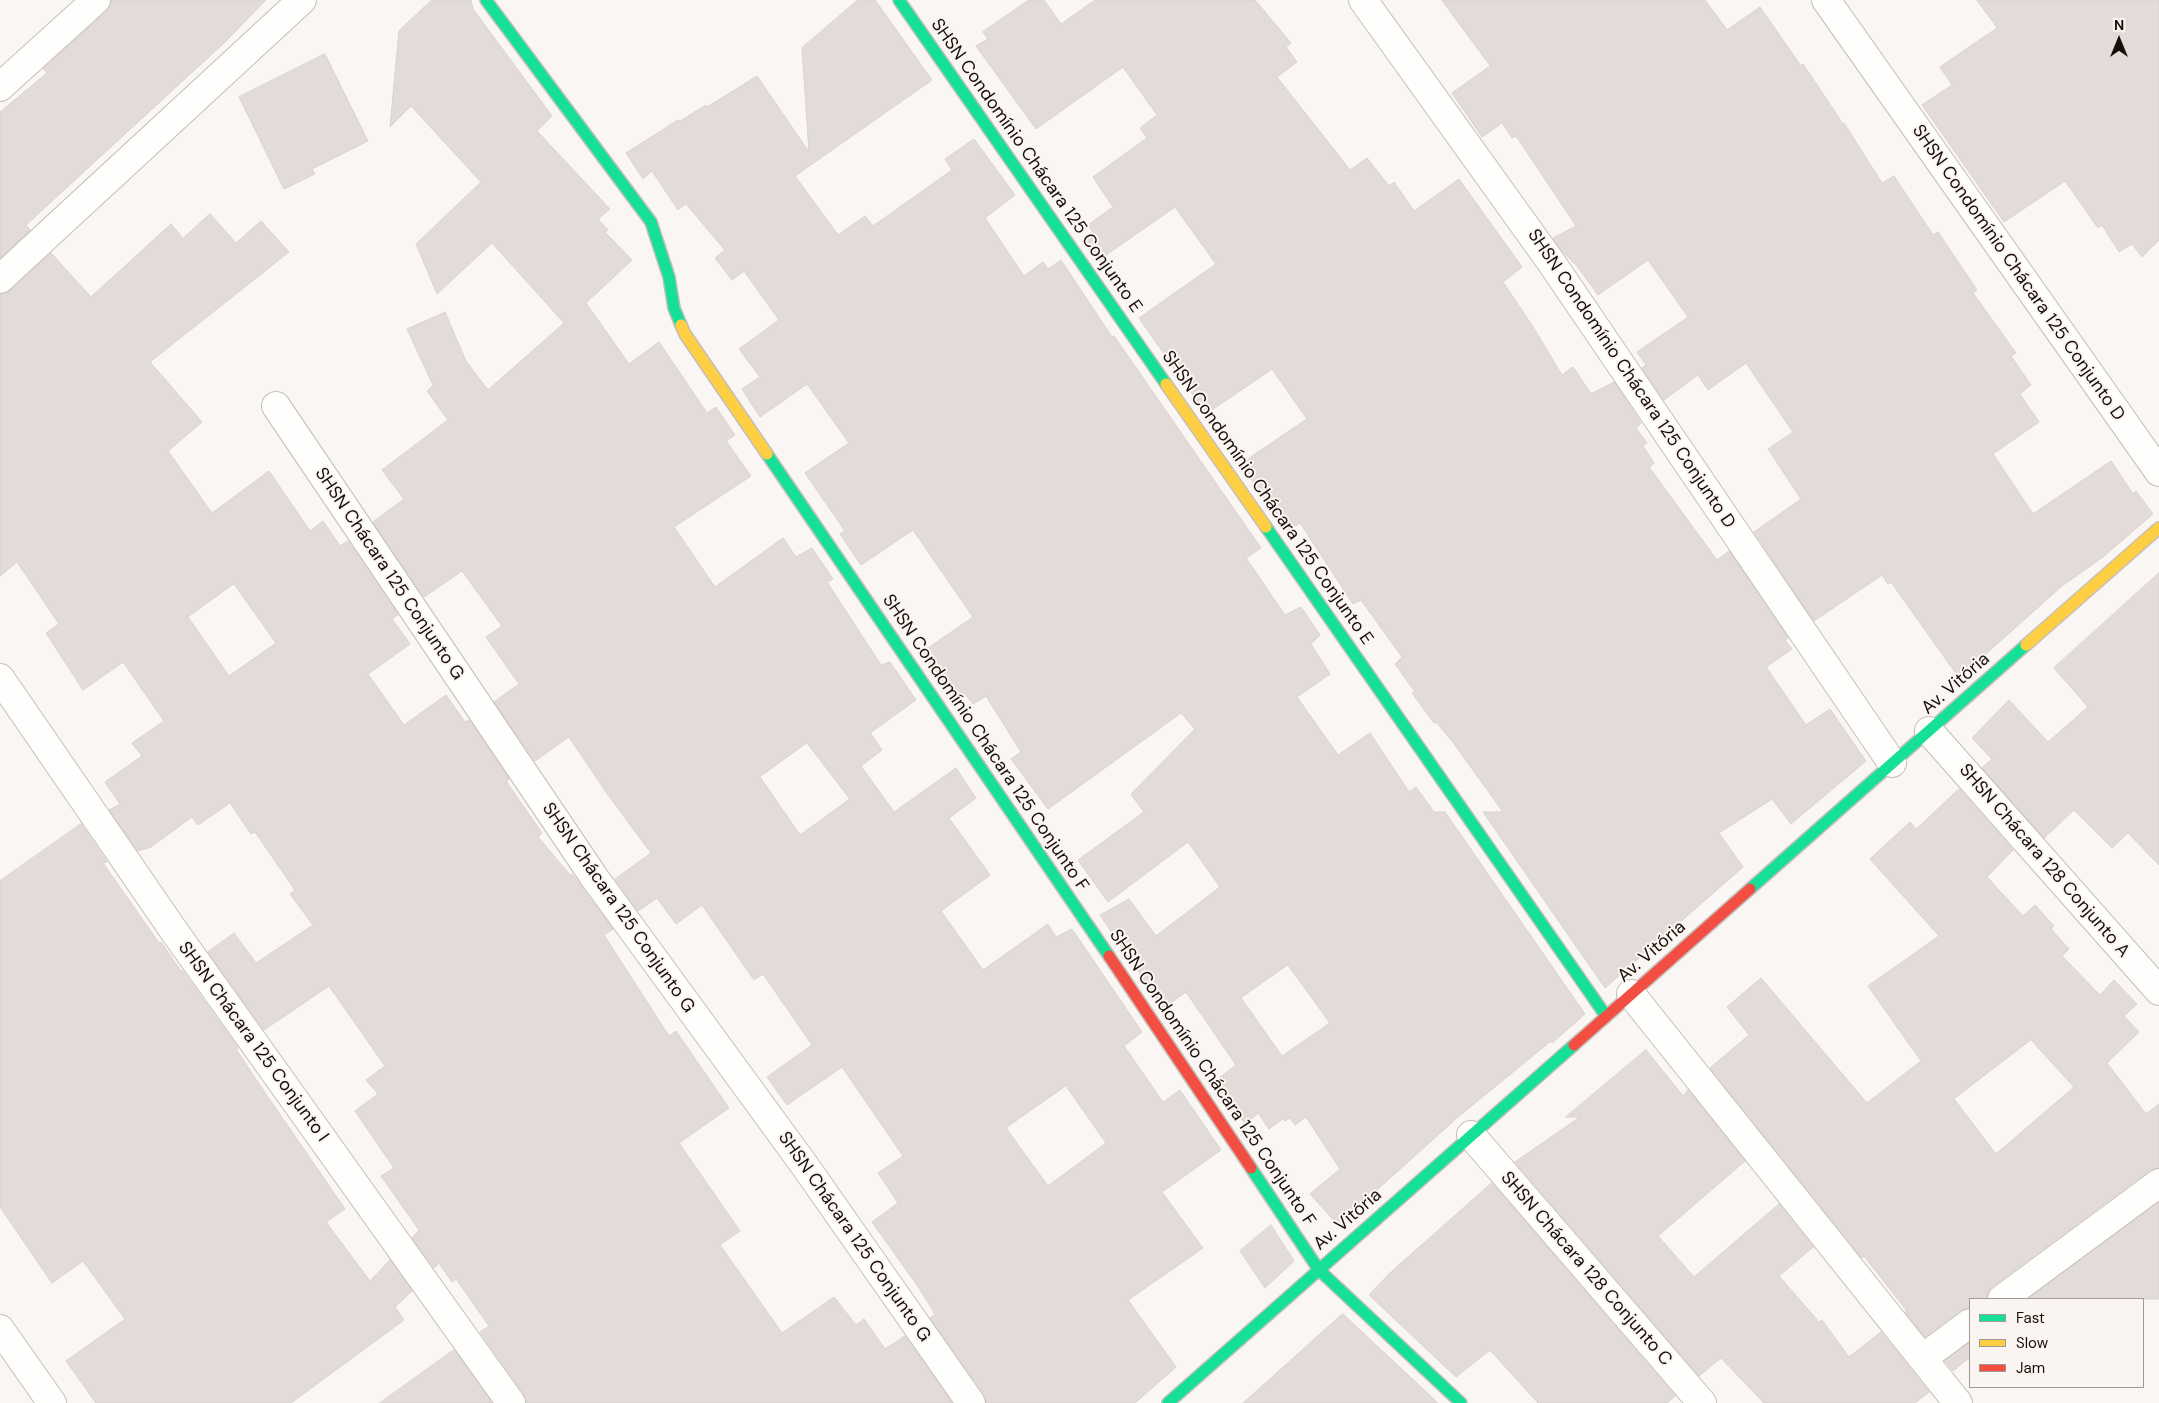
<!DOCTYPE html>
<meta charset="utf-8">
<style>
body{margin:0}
#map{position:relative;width:2159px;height:1403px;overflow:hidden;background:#f9f6f4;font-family:"DM Sans",sans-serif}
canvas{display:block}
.legend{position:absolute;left:1969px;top:1298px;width:175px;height:90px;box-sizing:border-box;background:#fbf5f2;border:1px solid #a09995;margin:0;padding:6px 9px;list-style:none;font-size:15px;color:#180e09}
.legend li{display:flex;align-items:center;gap:10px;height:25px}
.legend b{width:25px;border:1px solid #a09995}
.north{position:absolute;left:2094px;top:15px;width:50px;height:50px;-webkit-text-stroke:4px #fbf5f2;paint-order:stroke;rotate:0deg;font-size:14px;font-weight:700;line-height:20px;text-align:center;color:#180e09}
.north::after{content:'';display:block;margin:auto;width:18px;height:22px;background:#180e09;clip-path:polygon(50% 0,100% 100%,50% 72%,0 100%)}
</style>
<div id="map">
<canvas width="2159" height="1403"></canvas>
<ul class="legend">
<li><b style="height:6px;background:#16e098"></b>Fast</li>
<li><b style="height:6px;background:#ffcf43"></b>Slow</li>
<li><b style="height:6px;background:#f24e42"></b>Jam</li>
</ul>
<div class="north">N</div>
</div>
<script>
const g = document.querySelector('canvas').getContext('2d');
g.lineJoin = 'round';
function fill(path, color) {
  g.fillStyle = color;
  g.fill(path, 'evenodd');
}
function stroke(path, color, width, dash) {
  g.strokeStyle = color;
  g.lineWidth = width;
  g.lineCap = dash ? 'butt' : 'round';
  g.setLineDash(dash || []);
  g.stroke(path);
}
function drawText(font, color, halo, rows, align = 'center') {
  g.font = font + ' "DM Sans",sans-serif';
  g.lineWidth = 4;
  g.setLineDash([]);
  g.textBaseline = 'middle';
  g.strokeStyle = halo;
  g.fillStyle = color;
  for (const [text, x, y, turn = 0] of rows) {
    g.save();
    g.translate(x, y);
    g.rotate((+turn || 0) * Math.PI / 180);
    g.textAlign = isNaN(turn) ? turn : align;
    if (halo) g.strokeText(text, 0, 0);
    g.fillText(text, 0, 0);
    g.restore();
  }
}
const building = new Path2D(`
 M 111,0 L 266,0 L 224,43 L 26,225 L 30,230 L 0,258 L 0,112 L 47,73 L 43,69 L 106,12 Z
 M 432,0 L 471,0 L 473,9 L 552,116 L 537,131 L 610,209 L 598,219 L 608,230 L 605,232 L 632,260 L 586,303 L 629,364 L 659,342 L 707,413 L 716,407 L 735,435 L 726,441 L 751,476 L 674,527 L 715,587 L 783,538 L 796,557 L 812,548 L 833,579 L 827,582 L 881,665 L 890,662 L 916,700 L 870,733 L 882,750 L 861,766 L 894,812 L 956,768 L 976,798 L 949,818 L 990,875 L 941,911 L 983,970 L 1048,924 L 1056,937 L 1072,929 L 1142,1032 L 1124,1046 L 1163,1102 L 1180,1090 L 1221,1150 L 1162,1192 L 1203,1248 L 1128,1300 L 1176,1367 L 1135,1403 L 986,1403 L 984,1394 L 930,1318 L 935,1314 L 919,1288 L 872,1222 L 898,1203 L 878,1173 L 903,1156 L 842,1067 L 787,1105 L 767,1077 L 812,1045 L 763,974 L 754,980 L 702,905 L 676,924 L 657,898 L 638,911 L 615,879 L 651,853 L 608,795 L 569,737 L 535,761 L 494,702 L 519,684 L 486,637 L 502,626 L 462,571 L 424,597 L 373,522 L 404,499 L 382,470 L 448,420 L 427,391 L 433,385 L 407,329 L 445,312 L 466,361 L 488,390 L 564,323 L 492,243 L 437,294 L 416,244 L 481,182 L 411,106 L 390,127 L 399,31 ZM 807,743 L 850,799 L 800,835 L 760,777 ZM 1066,1086 L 1106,1143 L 1048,1186 L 1006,1128 Z
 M 858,0 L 875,0 L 932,80 L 795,176 L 838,235 L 865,216 L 873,226 L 952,170 L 945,159 L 974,139 L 1015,195 L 985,218 L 1024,276 L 1043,262 L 1048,269 L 1061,260 L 1112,337 L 1114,336 L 1261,548 L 1246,558 L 1285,615 L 1301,607 L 1320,635 L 1311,644 L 1330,674 L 1297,697 L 1338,755 L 1370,733 L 1409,792 L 1416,787 L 1434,812 L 1445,812 L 1585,1014 L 1552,1043 L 1551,1041 L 1458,1117 L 1338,1225 L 1310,1194 L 1340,1169 L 1306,1117 L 1295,1125 L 1290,1118 L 1285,1121 L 1283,1119 L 1269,1129 L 1258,1113 L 1246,1124 L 1229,1106 L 1214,1082 L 1236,1065 L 1186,992 L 1163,1008 L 1100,915 L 1129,899 L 1156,936 L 1220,887 L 1188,842 L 1108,902 L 1078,860 L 1144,812 L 1131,794 L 1195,729 L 1181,713 L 1048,809 L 1011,759 L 1021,752 L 986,696 L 973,704 L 966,695 L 962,698 L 947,677 L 941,682 L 920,651 L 928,648 L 973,617 L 913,530 L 861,565 L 840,534 L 845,531 L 805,473 L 849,443 L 807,384 L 760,417 L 742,389 L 760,377 L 739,349 L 779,320 L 744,271 L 732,280 L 715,258 L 725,250 L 686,204 L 678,210 L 652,171 L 643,179 L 626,153 L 678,120 L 680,121 L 706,105 L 707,107 L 757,76 L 809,152 L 802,48 ZM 1288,965 L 1330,1023 L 1282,1056 L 1241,998 Z
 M 1029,0 L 1044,0 L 1061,24 L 1095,0 L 1255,0 L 1291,43 L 1286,47 L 1297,62 L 1277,77 L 1350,170 L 1367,158 L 1389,186 L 1394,182 L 1414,211 L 1459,179 L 1522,267 L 1503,282 L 1535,330 L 1562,375 L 1573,367 L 1591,394 L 1614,382 L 1641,423 L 1636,428 L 1647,443 L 1643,446 L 1654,463 L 1649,467 L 1717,560 L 1729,551 L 1788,638 L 1785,640 L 1792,649 L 1766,667 L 1806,725 L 1830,709 L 1866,761 L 1791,824 L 1772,799 L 1719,833 L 1743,867 L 1605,988 L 1483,812 L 1503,812 L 1452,741 L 1436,722 L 1434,723 L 1412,693 L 1415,692 L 1395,664 L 1402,657 L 1361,600 L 1353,604 L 1300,523 L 1287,531 L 1242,466 L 1252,456 L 1307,419 L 1272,369 L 1206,414 L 1139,318 L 1216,264 L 1175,207 L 1109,253 L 1100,262 L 1085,241 L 1094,234 L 1088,225 L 1113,207 L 1093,177 L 1147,138 L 1140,128 L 1157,115 L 1123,67 L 1036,129 L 976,46 L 988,39 L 983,32 Z
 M 1442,0 L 1705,0 L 1727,30 L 1760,7 L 1801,66 L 1803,64 L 1843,124 L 1844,123 L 1882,183 L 1894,176 L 1933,235 L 1938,232 L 1977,290 L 1973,293 L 2016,353 L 2011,356 L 2031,385 L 2020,394 L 2039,422 L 1993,454 L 2033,514 L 2111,461 L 2133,494 L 2136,491 L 2153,514 L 2103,557 L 2062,586 L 1959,678 L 1891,582 L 1888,584 L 1882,575 L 1814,621 L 1754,532 L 1801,499 L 1768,449 L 1793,432 L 1746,363 L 1708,390 L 1698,375 L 1664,400 L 1642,368 L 1646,365 L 1637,352 L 1688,317 L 1648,260 L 1598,295 L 1577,266 L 1562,251 L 1553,238 L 1576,226 L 1516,136 L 1512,138 L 1502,123 L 1482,137 L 1452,93 L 1490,66 Z
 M 1977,0 L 2159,0 L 2159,240 L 2142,257 L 2132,244 L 2119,252 L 2102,225 L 2098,228 L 2065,181 L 2004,222 L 1922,105 L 1952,85 L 1940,67 L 1997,28 Z
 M 325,54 L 368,141 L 312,169 L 315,174 L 284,189 L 239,97 Z
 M 210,214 L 236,243 L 261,221 L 289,252 L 150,362 L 202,422 L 168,451 L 212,513 L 269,471 L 310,531 L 323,521 L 340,546 L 348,541 L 398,615 L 392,619 L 410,644 L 368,674 L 404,725 L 446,695 L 465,722 L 469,720 L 509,779 L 507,781 L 508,784 L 542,833 L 538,837 L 571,876 L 572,874 L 613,929 L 604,935 L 669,1036 L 676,1031 L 729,1108 L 679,1143 L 740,1231 L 720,1245 L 782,1333 L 834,1297 L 856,1325 L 864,1319 L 885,1349 L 905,1336 L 952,1403 L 526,1403 L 524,1394 L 480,1332 L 489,1326 L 456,1279 L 452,1282 L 439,1263 L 434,1268 L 412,1238 L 419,1230 L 381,1176 L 394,1168 L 355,1111 L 378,1094 L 366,1080 L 385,1066 L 329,986 L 264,1030 L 208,952 L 234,933 L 256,963 L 313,925 L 290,894 L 295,890 L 255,832 L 251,834 L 230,803 L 198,825 L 192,817 L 151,847 L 138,851 L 109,810 L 120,804 L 105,782 L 142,756 L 132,743 L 164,721 L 123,662 L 83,690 L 46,633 L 59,624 L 17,562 L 0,576 L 0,294 L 11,290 L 51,253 L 91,297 L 171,224 L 183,238 ZM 234,584 L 276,643 L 229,676 L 188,617 Z
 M 2159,573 L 2159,865 L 2128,833 L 2112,848 L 2074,810 L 2044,838 L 1982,768 L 1992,759 L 1972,738 L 2009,700 L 2048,742 L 2088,707 L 2054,668 Z
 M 1959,789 L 2013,850 L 1987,877 L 2023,916 L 2035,905 L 2054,926 L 2051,929 L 2069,949 L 2062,956 L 2100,995 L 2114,980 L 2137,1004 L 2124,1016 L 2139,1032 L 2107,1063 L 2146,1114 L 2159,1104 L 2159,1168 L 2150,1170 L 1993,1286 L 1988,1292 L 1987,1299 L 1970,1299 L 1970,1308 L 1961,1310 L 1925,1337 L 1905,1312 L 1907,1311 L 1864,1256 L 1862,1258 L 1710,1068 L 1749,1035 L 1727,1007 L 1761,978 L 1867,1103 L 1921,1061 L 1868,986 L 1939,936 L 1870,859 L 1910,822 L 1916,829 ZM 2031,1040 L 2074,1087 L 1996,1154 L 1954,1099 Z
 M 81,824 L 107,862 L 103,863 L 159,943 L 161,942 L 181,971 L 182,970 L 238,1048 L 236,1049 L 255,1078 L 345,1209 L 326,1222 L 370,1281 L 390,1260 L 412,1291 L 395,1307 L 404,1320 L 291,1403 L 96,1403 L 66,1361 L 125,1319 L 83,1261 L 52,1283 L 0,1207 L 0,881 Z
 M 1646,1050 L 1683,1096 L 1688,1090 L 1745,1161 L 1658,1236 L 1694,1277 L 1779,1204 L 1813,1247 L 1779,1276 L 1819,1322 L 1822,1320 L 1849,1357 L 1881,1332 L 1929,1392 L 1915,1403 L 1764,1403 L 1721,1358 L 1699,1376 L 1515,1162 L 1580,1117 L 1566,1117 Z
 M 1492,1183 L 1675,1396 L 1667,1403 L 1538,1403 L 1490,1350 L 1456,1377 L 1369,1295 L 1391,1272 Z
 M 2159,1202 L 2159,1299 L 2028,1299 Z
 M 1271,1225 L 1294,1261 L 1265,1288 L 1240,1251 Z
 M 1343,1314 L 1438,1403 L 1243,1403 L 1330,1325 Z
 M 1970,1342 L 1970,1357 L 1953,1371 L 1945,1361 Z
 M 454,1350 L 492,1403 L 380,1403 Z`);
const street = new Path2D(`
 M 1363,0 L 1551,262 L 1892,763
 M 1826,0 L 2159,472
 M 0,87 L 96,0
 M 0,279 L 302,0
 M 276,406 L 594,877 L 805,1166 L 971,1403
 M 0,678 L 174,931 L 511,1403
 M 1929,731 L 2159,991
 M 1631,994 L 1958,1403
 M 1471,1135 L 1702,1403
 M 2002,1299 L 2159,1183
 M 0,1329 L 52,1403
 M 1923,1358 L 1970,1323`);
const fast = new Path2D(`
 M 486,0 L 651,222 L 669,277 L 674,308 L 681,325
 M 899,0 L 1166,384
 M 767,454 L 1109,956
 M 1266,527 L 1606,1016
 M 1750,889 L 2026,645
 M 1251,1168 L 1319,1270 L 1461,1403
 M 1168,1403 L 1574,1045`);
const slow = new Path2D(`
 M 681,325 L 685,334 L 767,454
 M 1166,384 L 1266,527
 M 2026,645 L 2159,528`);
const jam = new Path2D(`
 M 1109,956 L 1251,1168
 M 1574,1045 L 1750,889`);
const streetNames = [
 ["SHSN Condomínio Chácara 125 Conjunto E",1036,166,55],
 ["SHSN Condomínio Chácara 125 Conjunto D",2018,273,55],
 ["SHSN Condomínio Chácara 125 Conjunto D",1631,379,56],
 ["SHSN Condomínio Chácara 125 Conjunto E",1267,498,55],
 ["SHSN Chácara 125 Conjunto G",389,574,56],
 ["Av. Vitória",1956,684,-41],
 ["SHSN Condomínio Chácara 125 Conjunto F",985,743,56],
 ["SHSN Chácara 128 Conjunto A",2044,861,49],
 ["SHSN Chácara 125 Conjunto G",618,908,55],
 ["Av. Vitória",1652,952,-41],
 ["SHSN Chácara 125 Conjunto I",253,1042,54],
 ["SHSN Condomínio Chácara 125 Conjunto F",1212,1078,56],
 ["Av. Vitória",1348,1220,-41],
 ["SHSN Chácara 125 Conjunto G",854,1237,55],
 ["SHSN Chácara 128 Conjunto C",1586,1269,49]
];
fill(building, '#e3dbd8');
stroke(building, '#d9d2cf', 1);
stroke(street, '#c5bebb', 30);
stroke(fast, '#c5bebb', 14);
stroke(slow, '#c5bebb', 14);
stroke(jam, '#c5bebb', 14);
stroke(street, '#fefefd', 28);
stroke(fast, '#16e098', 11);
stroke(slow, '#ffcf43', 11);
stroke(jam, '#f24e42', 11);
drawText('18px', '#180e09', '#fbf5f2', streetNames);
</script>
